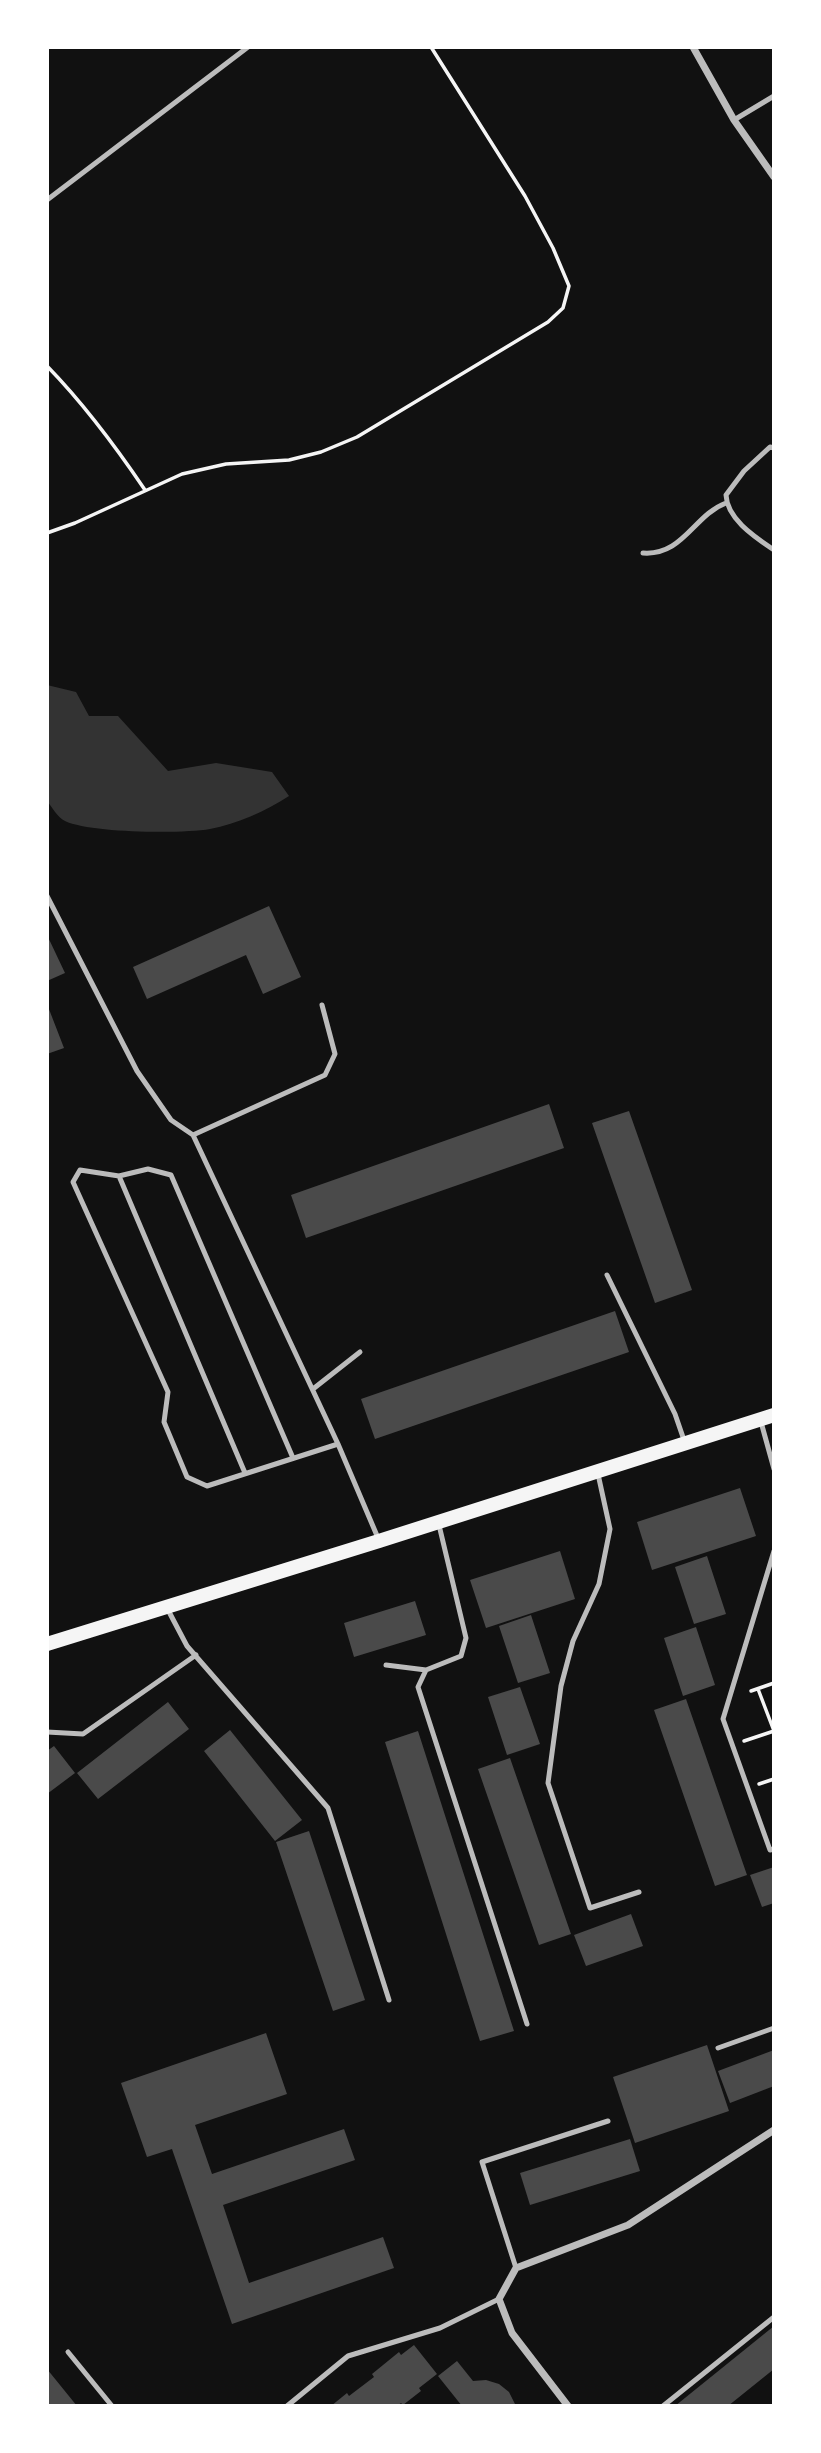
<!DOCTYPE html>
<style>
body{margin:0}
#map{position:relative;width:821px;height:2453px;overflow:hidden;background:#111;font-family:"Playfair Display",serif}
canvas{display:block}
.frame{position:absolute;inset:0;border:49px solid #fff;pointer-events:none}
</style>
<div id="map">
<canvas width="821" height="2453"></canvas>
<div class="frame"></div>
</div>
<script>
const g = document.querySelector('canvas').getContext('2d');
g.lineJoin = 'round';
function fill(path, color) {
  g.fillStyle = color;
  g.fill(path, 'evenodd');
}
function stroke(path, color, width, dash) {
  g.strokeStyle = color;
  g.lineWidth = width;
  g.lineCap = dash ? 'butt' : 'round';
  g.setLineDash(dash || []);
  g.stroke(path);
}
const water = new Path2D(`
 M 47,685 L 76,692 L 89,716 L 118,716 L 168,771 L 216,763 L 272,772 L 289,796 C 266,811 237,824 210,829 C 181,834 90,833 65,821 C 58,818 52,807 47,801 Z`);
const building = new Path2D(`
 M 269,906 L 301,977 L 263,994 L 246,955 L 147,999 L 133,967 Z
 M 47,935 L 65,973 L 47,981 Z
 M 47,1004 L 64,1048 L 47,1054 Z
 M 549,1104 L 564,1148 L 306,1238 L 291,1195 Z
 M 629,1111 L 692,1290 L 655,1303 L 592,1123 Z
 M 615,1311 L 629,1352 L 375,1439 L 361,1399 Z
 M 740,1488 L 756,1536 L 652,1570 L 637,1522 Z
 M 560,1551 L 575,1599 L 486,1628 L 470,1580 Z
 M 707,1556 L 726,1614 L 694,1624 L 675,1567 Z
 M 415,1601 L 426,1635 L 354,1657 L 344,1623 Z
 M 531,1615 L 550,1673 L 518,1683 L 499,1626 Z
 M 696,1627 L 715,1685 L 683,1696 L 664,1638 Z
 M 520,1687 L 540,1744 L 507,1755 L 488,1697 Z
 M 686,1699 L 747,1875 L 715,1886 L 654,1710 Z
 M 168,1702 L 189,1729 L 98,1799 L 77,1773 Z
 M 230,1730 L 302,1820 L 275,1841 L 204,1751 Z
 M 418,1731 L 514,2031 L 480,2041 L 385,1742 Z
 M 54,1746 L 75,1773 L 47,1794 L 47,1751 Z
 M 510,1758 L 571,1934 L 539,1945 L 478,1769 Z
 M 309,1831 L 365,2000 L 333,2011 L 276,1842 Z
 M 774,1867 L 774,1903 L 762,1907 L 750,1875 Z
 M 631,1914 L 643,1946 L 586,1966 L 574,1935 Z
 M 266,2033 L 287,2094 L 195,2125 L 212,2174 L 344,2129 L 355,2160 L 223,2205 L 249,2283 L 383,2237 L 394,2268 L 232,2324 L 172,2149 L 147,2157 L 121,2083 Z
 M 707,2045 L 729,2111 L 635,2143 L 613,2077 Z
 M 774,2050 L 774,2086 L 730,2103 L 718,2071 Z
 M 630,2139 L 640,2171 L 530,2205 L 520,2173 Z
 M 774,2326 L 774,2369 L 728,2406 L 675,2406 Z
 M 414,2345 L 437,2374 L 419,2388 L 421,2391 L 403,2405 L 401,2403 L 397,2406 L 331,2406 L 347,2393 L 349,2396 L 374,2377 L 372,2374 L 399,2352 L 401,2355 Z
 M 457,2361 L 473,2381 L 486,2380 L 499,2384 L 509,2392 L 516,2406 L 462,2406 L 438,2376 Z
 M 47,2369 L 77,2406 L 47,2406 Z`);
const path = new Path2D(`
 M 47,366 C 84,404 116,447 145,490
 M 47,533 L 75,523 L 182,474 L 226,464 L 289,460 L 321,452 L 357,437 L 548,322 L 563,308 L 569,286 L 553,248 L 525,196 L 431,47
 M 751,1691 L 774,1683
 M 744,1741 L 774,1731 L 758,1689
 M 759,1784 L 774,1779`);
const service = new Path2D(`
 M 734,120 L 774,96
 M 47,200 L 248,47
 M 774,448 L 770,447 L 744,471 L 726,495 C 727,519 755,537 774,550
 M 643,553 C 683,556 694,515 726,503
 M 47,896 L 137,1071 L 171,1120 L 193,1135 L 338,1444 L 378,1538
 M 193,1135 L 325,1075 L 335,1054 L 322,1005
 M 119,1176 L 148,1169 L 171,1175 L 293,1458
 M 607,1275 L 675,1414 L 685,1443
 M 313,1389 L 360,1352
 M 761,1422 L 774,1469
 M 245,1473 L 119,1176 L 80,1170 L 73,1182 L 168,1392 L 164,1422 L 187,1477 L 207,1486 L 338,1444
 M 598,1474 L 610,1529 L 599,1584 L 573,1641 L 561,1686 L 548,1783 L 590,1908 L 639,1892
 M 774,1551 L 723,1719 L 770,1850 L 774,1849
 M 167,1608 L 187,1646 L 328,1808 L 389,2000
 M 386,1665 L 426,1670 L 461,1656 L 466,1638 L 439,1525
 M 426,1670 L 418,1687 L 527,2024
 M 47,1732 L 83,1734 L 196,1655
 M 718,2048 L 774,2028
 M 516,2268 L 482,2162 L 608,2121
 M 68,2352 L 112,2406
 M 287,2406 L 348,2356 L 440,2328 L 499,2299
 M 663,2406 L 774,2317`);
const minor = new Path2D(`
 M 693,47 L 734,120 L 774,177
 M 568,2406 L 512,2333 L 499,2299 L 516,2268 L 628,2225 L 774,2130`);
const secondary = new Path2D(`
 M 47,1644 L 379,1541 L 774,1415`);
fill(water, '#333');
fill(building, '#4a4a4a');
stroke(path, '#f5f5f5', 3.5);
stroke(service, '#bcbcbc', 5);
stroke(minor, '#bcbcbc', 7);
stroke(secondary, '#f5f5f5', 14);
</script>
